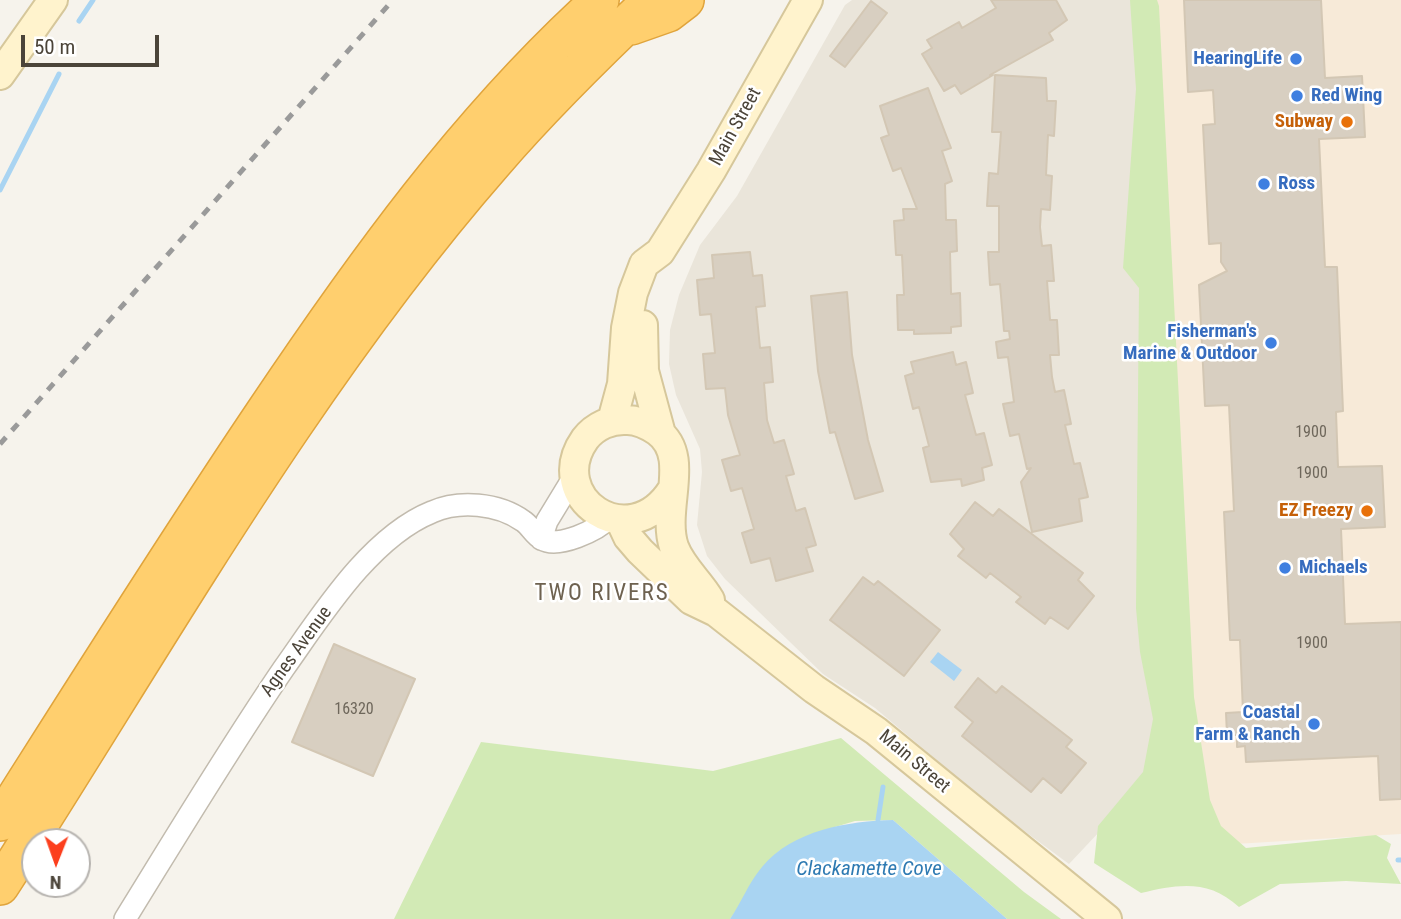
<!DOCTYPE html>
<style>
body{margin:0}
#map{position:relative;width:1401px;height:919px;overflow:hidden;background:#f6f3ec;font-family:"Roboto Condensed",sans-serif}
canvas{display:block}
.north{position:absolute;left:21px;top:828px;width:70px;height:70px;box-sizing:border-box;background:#fff;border:2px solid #b7b4b0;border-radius:50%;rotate:181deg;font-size:19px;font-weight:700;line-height:28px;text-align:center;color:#4b4439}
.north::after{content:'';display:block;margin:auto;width:24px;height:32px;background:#fc3f1d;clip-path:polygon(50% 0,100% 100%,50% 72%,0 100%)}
.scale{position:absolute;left:21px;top:35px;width:138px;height:32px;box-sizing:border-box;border:4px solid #4b4439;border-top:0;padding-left:9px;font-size:21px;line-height:24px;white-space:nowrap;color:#4b4439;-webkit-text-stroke:5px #fff;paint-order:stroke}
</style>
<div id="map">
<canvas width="1401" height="919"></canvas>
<div class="north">N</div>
<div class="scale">50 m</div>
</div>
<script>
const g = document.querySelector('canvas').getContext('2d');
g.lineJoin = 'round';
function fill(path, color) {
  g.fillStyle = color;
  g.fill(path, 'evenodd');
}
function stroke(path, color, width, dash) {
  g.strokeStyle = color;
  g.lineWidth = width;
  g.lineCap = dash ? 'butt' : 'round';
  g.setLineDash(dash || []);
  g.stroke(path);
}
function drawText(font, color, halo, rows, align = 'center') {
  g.font = font + ' "Roboto Condensed",sans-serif';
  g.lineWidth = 5;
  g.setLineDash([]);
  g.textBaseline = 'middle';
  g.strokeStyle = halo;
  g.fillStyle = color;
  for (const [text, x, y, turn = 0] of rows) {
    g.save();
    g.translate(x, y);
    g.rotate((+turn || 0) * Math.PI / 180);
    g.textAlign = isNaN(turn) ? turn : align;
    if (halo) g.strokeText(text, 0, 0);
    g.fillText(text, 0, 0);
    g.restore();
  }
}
const residential = new Path2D(`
 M 852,0 L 1143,0 L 1181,745 L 1069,864 L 996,810 L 875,708 L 823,674 L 725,579 L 707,556 L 697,525 L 702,472 L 700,449 L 676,395 L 669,364 L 670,330 L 679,295 L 700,245 L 737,196 L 845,5 Z`);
const commercial = new Path2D(`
 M 1143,0 L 1401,0 L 1401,834 L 1185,847 Z`);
const green = new Path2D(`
 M 1130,0 L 1157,0 L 1159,6 L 1194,697 L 1210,800 L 1221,826 L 1246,848 L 1376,835 L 1391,844 L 1387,858 L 1401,884 L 1346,881 L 1280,884 L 1239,907 C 1209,879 1178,884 1141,893 L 1094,863 L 1098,826 L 1143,772 L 1153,719 L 1140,652 L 1136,608 L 1139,288 L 1123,268 L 1136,89 Z
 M 841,738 L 1024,892 L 1061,919 L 1007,919 L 893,820 L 855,821 L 815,833 L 779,851 L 730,919 L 394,919 L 481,742 L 713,771 Z`);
const water = new Path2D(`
 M 938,652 L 962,670 L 954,681 L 930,662 Z
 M 893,820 L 1007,919 L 730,919 C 741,903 749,882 762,867 C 792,830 849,821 893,820 Z`);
const stream = new Path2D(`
 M 79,21 L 93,0
 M 0,190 L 59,74
 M 878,820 L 883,787
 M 1398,860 L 1401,860`);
const building = new Path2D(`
 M 991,0 L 1056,0 L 1067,20 L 1049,33 L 1053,40 L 990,75 L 993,75 L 961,94 L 955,85 L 944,91 L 922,54 L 932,48 L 927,40 L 959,22 L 962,28 L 996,8 Z
 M 1184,0 L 1321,0 L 1325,78 L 1362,76 L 1365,137 L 1319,139 L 1325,267 L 1337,267 L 1343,411 L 1336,412 L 1338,467 L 1382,466 L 1385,527 L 1341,529 L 1345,624 L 1401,622 L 1401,799 L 1380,800 L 1378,756 L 1246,762 L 1245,746 L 1237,747 L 1237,735 L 1227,735 L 1226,713 L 1243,712 L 1240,640 L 1230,640 L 1224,512 L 1234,511 L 1229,405 L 1205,406 L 1199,285 L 1227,271 L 1221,262 L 1221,243 L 1209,244 L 1203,125 L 1215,124 L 1213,90 L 1188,92 Z
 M 871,1 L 887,13 L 845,67 L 830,56 Z
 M 995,75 L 1046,78 L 1047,101 L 1056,101 L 1054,136 L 1048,135 L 1046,175 L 1052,176 L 1050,210 L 1041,209 L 1040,227 L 1042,246 L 1051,245 L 1054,281 L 1047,281 L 1050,320 L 1057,320 L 1059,355 L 1050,355 L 1052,377 L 1055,392 L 1064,390 L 1071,424 L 1065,425 L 1074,464 L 1080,463 L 1088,497 L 1079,499 L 1082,521 L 1032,532 L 1021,482 L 1031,468 L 1027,469 L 1019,434 L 1010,436 L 1003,404 L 1014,402 L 1008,357 L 998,358 L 996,342 L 1010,339 L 1009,331 L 1004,331 L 1000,284 L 990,285 L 988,252 L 999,252 L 999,206 L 987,206 L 989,173 L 998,174 L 1001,132 L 992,132 Z
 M 928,88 L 951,148 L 942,151 L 952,181 L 945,184 L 946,220 L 956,220 L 957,251 L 950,252 L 951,294 L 960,293 L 961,326 L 951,327 L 951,333 L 914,334 L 914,330 L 898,330 L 897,295 L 904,295 L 902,255 L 896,255 L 894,221 L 904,220 L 903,209 L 917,209 L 901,168 L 893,171 L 881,138 L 889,135 L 880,106 Z
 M 750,252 L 753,276 L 762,275 L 765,306 L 756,307 L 760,348 L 770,347 L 773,382 L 764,383 L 767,420 L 774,443 L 784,440 L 794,474 L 786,476 L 796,511 L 805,508 L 816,545 L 806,548 L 813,571 L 776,581 L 770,558 L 751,563 L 742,533 L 754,529 L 742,488 L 731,491 L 722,460 L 740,455 L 728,415 L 725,388 L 706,389 L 703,354 L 715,353 L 711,314 L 700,315 L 697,280 L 714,278 L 712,255 Z
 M 847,292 L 852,355 L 868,440 L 883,491 L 855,499 L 835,432 L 830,433 L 818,371 L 811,296 Z
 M 953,352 L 956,365 L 966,362 L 973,393 L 965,395 L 976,435 L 984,433 L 992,465 L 982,468 L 984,480 L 962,486 L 961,479 L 931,482 L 923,448 L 929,446 L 919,407 L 913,409 L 905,376 L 914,373 L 911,362 Z
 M 975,502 L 993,516 L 999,509 L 1083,573 L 1078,580 L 1094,596 L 1068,629 L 1050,617 L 1045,624 L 1016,602 L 1021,597 L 990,573 L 986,578 L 958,556 L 964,549 L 950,534 Z
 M 863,577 L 874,585 L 878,581 L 940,630 L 904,676 L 830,620 Z
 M 334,644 L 415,679 L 373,776 L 292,742 Z
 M 978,678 L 996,693 L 1002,686 L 1072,740 L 1066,747 L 1086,763 L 1061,793 L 1043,778 L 1031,792 L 962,736 L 973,722 L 955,707 Z`);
const street = new Path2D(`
 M 541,539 L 547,521 L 575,475
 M 125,919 C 177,835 228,750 284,668 C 321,616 370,537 432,512 C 459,500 498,503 523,521 C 530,525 534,535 542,539 C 558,549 598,530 609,518`);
const secondary = new Path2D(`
 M 0,75 L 53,0
 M 643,325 L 644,371 L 661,434
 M 612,421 L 622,384 L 626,328 L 633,293 L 644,264 L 660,252 L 711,171 L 808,0
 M 672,490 C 629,557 544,497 585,439 C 595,426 611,419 627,420 C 638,420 648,425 657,431 C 692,456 661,508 674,547 C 682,568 699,581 710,600
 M 620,520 L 628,537 L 640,551 L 691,600 L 716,612 L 814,689 L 876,731 L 1107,919`);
const highway = new Path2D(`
 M 631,26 L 668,13 L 685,0
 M 0,822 C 87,685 173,548 264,413 C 362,267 468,119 600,0
 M 0,886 C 156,644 303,380 493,163 C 542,106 597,52 652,0`);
const rail = new Path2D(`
 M 0,444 L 393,0`);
const markers = [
 [1296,59,7,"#3f7fe0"],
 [1297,96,7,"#3f7fe0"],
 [1347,122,7,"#e8710a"],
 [1264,184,7,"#3f7fe0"],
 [1271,343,7,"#3f7fe0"],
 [1367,511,7,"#e8710a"],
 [1285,568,7,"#3f7fe0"],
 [1314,724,7,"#3f7fe0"]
];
const numberNames = [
 ["1900",1311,433],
 ["1900",1312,474],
 ["1900",1312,644],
 ["16320",354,710]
];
const shopNames = [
 ["HearingLife",1282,59],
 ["Red Wing",1311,96,"left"],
 ["Ross",1278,184,"left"],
 ["Fisherman's",1257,332],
 ["Marine & Outdoor",1257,354],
 ["Michaels",1299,568,"left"],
 ["Coastal",1300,713],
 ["Farm & Ranch",1300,735]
];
const foodNames = [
 ["Subway",1333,122],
 ["EZ Freezy",1353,511]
];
const streetNames = [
 ["Main Street",736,127,-61],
 ["Agnes Avenue",297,652,-54],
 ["Main Street",914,762,40]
];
const waterNames = [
 ["Clackamette Cove",869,870]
];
const quarterNames = [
 ["TWO RIVERS",602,594]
];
fill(residential, '#eae5da');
fill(commercial, '#f7ead8');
fill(green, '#d2eab5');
fill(water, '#a9d4f2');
stroke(stream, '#a9d4f2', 5);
fill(building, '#d8cfc1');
stroke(building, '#d3c7b4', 2);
stroke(street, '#c2bbae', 24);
stroke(secondary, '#d6c79b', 32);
stroke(highway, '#e0a43c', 40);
stroke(street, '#fff', 21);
stroke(secondary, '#fff3cd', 28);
stroke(highway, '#ffcf6e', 37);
stroke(rail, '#9a9a9a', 5, [9, 9]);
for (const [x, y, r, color] of markers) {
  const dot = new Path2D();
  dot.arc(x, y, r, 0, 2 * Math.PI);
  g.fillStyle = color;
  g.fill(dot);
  stroke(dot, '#fff', 2.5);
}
drawText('16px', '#6e675b', null, numberNames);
drawText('bold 19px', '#366cbe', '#fff', shopNames, 'right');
drawText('bold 19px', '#c56008', '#fff', foodNames, 'right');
drawText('19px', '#4b4439', '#fff', streetNames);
drawText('italic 21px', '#2e7ab2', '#fff', waterNames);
g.letterSpacing = '2px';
drawText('23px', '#6e6250', '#fff', quarterNames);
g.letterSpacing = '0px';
</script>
